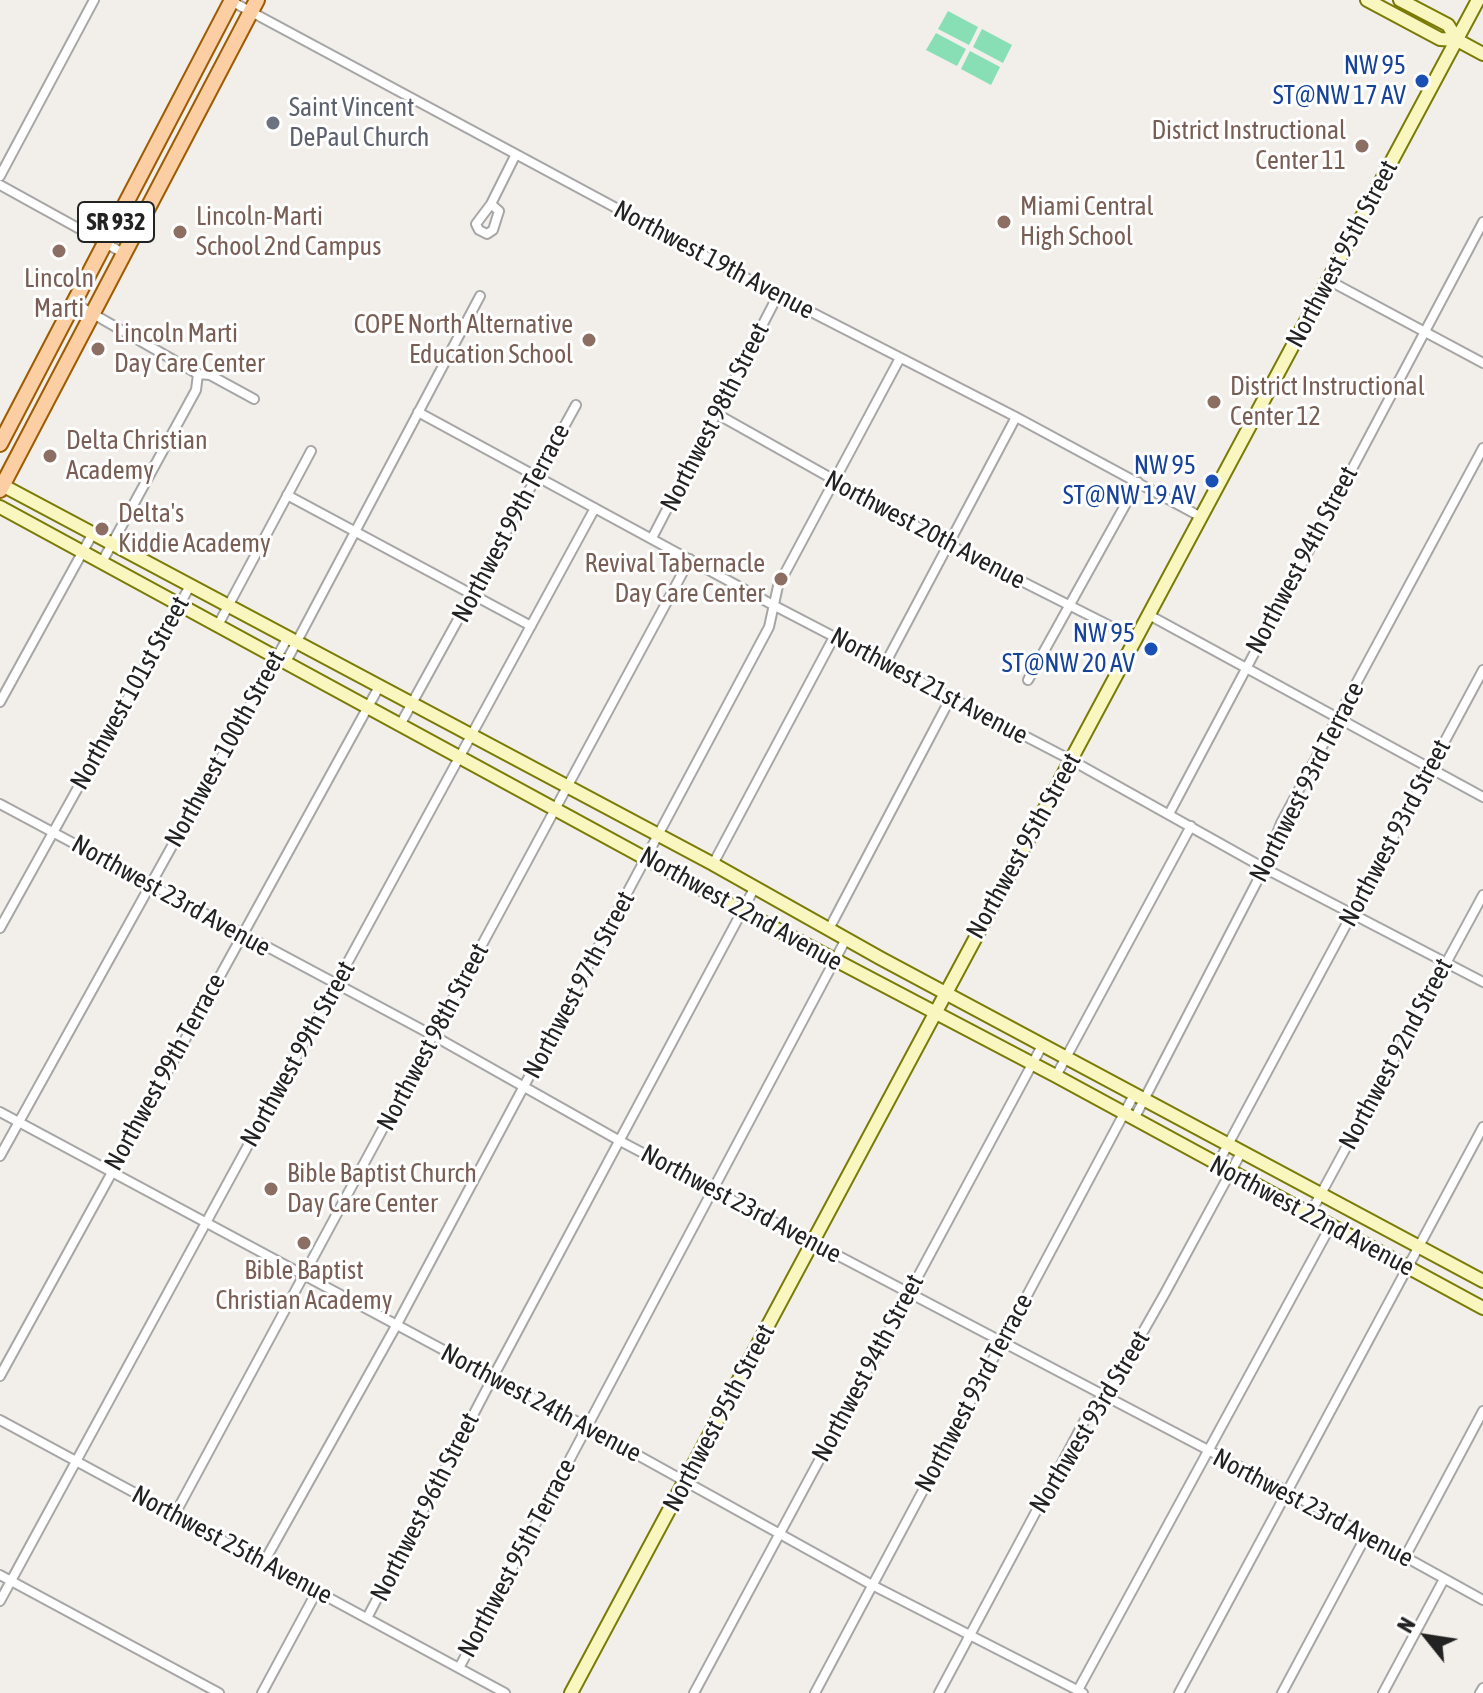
<!DOCTYPE html>
<style>
body{margin:0}
#map{position:relative;width:1483px;height:1693px;overflow:hidden;background:#f2eee9;font-family:"Asap Condensed",sans-serif}
canvas{display:block}
.north{position:absolute;left:1387px;top:1597px;width:80px;height:80px;-webkit-text-stroke:6px #fff;paint-order:stroke;rotate:300deg;font-size:22px;font-weight:700;line-height:32px;text-align:center;color:#222}
.north::after{content:'';display:block;margin:auto;width:28px;height:36px;background:#222;clip-path:polygon(50% 0,100% 100%,50% 72%,0 100%)}
</style>
<div id="map">
<canvas width="1483" height="1693"></canvas>
<div class="north">N</div>
</div>
<script>
const g = document.querySelector('canvas').getContext('2d');
g.lineJoin = 'round';
function fill(path, color) {
  g.fillStyle = color;
  g.fill(path, 'evenodd');
}
function stroke(path, color, width, dash) {
  g.strokeStyle = color;
  g.lineWidth = width;
  g.lineCap = dash ? 'butt' : 'round';
  g.setLineDash(dash || []);
  g.stroke(path);
}
function drawText(font, color, halo, rows, align = 'center') {
  g.font = font + ' "Asap Condensed",sans-serif';
  g.lineWidth = 6;
  g.setLineDash([]);
  g.textBaseline = 'middle';
  g.strokeStyle = halo;
  g.fillStyle = color;
  for (const [text, x, y, turn = 0] of rows) {
    g.save();
    g.translate(x, y);
    g.rotate((+turn || 0) * Math.PI / 180);
    g.textAlign = isNaN(turn) ? turn : align;
    if (halo) g.strokeText(text, 0, 0);
    g.fillText(text, 0, 0);
    g.restore();
  }
}
const pitch = new Path2D(`
 M 948,11 L 978,27 L 969,45 L 938,29 Z
 M 982,29 L 1012,45 L 1003,63 L 973,47 Z
 M 936,33 L 966,49 L 957,66 L 926,50 Z
 M 970,51 L 1000,67 L 991,85 L 961,69 Z`);
const minor = new Path2D(`
 M 231,1 L 778,295 L 1016,417 L 1201,517
 M 0,176 L 94,0
 M 0,185 L 125,254
 M 491,204 L 499,211 L 493,230 L 487,234 L 479,230 L 476,224 L 491,204 L 516,154
 M 1328,280 L 1483,363
 M 74,303 L 198,374 L 210,375 L 254,399
 M 418,412 L 773,605 L 1071,760 L 1264,868 L 1483,982
 M 717,414 L 950,545 L 1136,639
 M 287,495 L 531,626
 M 652,538 L 778,295
 M 102,562 L 196,390 L 198,374
 M 1149,615 L 1483,797
 M 218,625 L 311,451
 M 286,662 L 480,296
 M 885,664 L 1016,417
 M 1028,680 L 1138,482
 M 0,702 L 93,533
 M 400,725 L 576,405
 M 0,804 L 434,1036 L 620,1141 L 1288,1492 L 1483,1600
 M 1169,814 L 1483,222
 M 713,864 L 834,637
 M 0,928 L 191,584
 M 829,929 L 950,699
 M 1056,1076 L 1191,826
 M 0,1112 L 587,1427 L 872,1585 L 1083,1693
 M 1134,1119 L 1264,868 L 1281,823 L 1483,448
 M 0,1156 L 288,637
 M 1217,1165 L 1483,670
 M 1310,1214 L 1483,895
 M 0,1376 L 380,685
 M 0,1420 L 505,1693
 M 175,1514 L 690,559
 M 1405,1557 L 1483,1411
 M 264,1562 L 396,1326 L 769,627 L 778,586 L 900,358
 M 0,1575 L 219,1693
 M 0,1601 L 595,508
 M 367,1618 L 493,1377 L 755,887
 M 459,1668 L 846,939
 M 1078,1690 L 1331,1225
 M 262,1693 L 317,1591
 M 694,1693 L 1043,1044
 M 815,1693 L 1135,1093
 M 939,1693 L 1094,1403 L 1106,1397 L 1165,1293 L 1242,1151
 M 1179,1693 L 1483,1127
 M 1282,1693 L 1366,1536
 M 1383,1693 L 1444,1579
 M 1480,1693 L 1483,1688`);
const secondary = new Path2D(`
 M 1367,0 L 1440,39 L 1457,40 L 1483,54
 M 1400,0 L 1448,25 L 1457,40
 M 0,484 L 713,864 L 880,958 L 1483,1281
 M 0,507 L 742,911 L 1056,1076 L 1483,1308
 M 571,1693 L 1478,0`);
const primary = new Path2D(`
 M 0,444 L 232,0
 M 0,490 L 257,0`);
const markers = [
 [1422,81,8,"#1a4fb4"],
 [273,123,8,"#6b7280"],
 [1362,146,8,"#8d6e63"],
 [1004,222,8,"#8d6e63"],
 [180,232,8,"#8d6e63"],
 [59,251,8,"#8d6e63"],
 [589,340,8,"#8d6e63"],
 [98,349,8,"#8d6e63"],
 [1214,402,8,"#8d6e63"],
 [50,456,8,"#8d6e63"],
 [1212,481,8,"#1a4fb4"],
 [102,529,8,"#8d6e63"],
 [781,579,8,"#8d6e63"],
 [1151,649,8,"#1a4fb4"],
 [271,1189,8,"#8d6e63"],
 [304,1243,8,"#8d6e63"]
];
const shields = [
 [116,222,76]
];
const shieldNames = [
 ["SR 932",116,222]
];
const transitNames = [
 ["NW 95",1406,66],
 ["ST@NW 17 AV",1406,96],
 ["NW 95",1196,466],
 ["ST@NW 19 AV",1196,496],
 ["NW 95",1135,634],
 ["ST@NW 20 AV",1135,664]
];
const worshipNames = [
 ["Saint Vincent",289,108],
 ["DePaul Church",289,138]
];
const educationNames = [
 ["District Instructional",1346,131,"right"],
 ["Center 11",1346,161,"right"],
 ["Miami Central",1020,207],
 ["High School",1020,237],
 ["Lincoln-Marti",196,217],
 ["School 2nd Campus",196,247],
 ["Lincoln",59,279,"center"],
 ["Marti",59,309,"center"],
 ["COPE North Alternative",573,325,"right"],
 ["Education School",573,355,"right"],
 ["Lincoln Marti",114,334],
 ["Day Care Center",114,364],
 ["District Instructional",1230,387],
 ["Center 12",1230,417],
 ["Delta Christian",66,441],
 ["Academy",66,471],
 ["Delta's",118,514],
 ["Kiddie Academy",118,544],
 ["Revival Tabernacle",765,564,"right"],
 ["Day Care Center",765,594,"right"],
 ["Bible Baptist Church",287,1174],
 ["Day Care Center",287,1204],
 ["Bible Baptist",304,1271,"center"],
 ["Christian Academy",304,1301,"center"]
];
const streetNames = [
 ["Northwest 95th Street",1342,254,-62],
 ["Northwest 19th Avenue",714,260,28],
 ["Northwest 98th Street",715,417,-63],
 ["Northwest 99th Terrace",511,523,-62],
 ["Northwest 20th Avenue",925,530,28],
 ["Northwest 94th Street",1302,560,-62],
 ["Northwest 21st Avenue",929,686,28],
 ["Northwest 101st Street",130,693,-61],
 ["Northwest 100th Street",225,749,-61],
 ["Northwest 93rd Terrace",1307,782,-63],
 ["Northwest 93rd Street",1395,833,-62],
 ["Northwest 95th Street",1024,846,-61],
 ["Northwest 23rd Avenue",171,896,29],
 ["Northwest 22nd Avenue",741,909,29],
 ["Northwest 97th Street",579,985,-62],
 ["Northwest 98th Street",433,1037,-62],
 ["Northwest 99th Street",298,1054,-61],
 ["Northwest 92nd Street",1396,1054,-62],
 ["Northwest 99th Terrace",165,1072,-61],
 ["Northwest 23rd Avenue",741,1204,28],
 ["Northwest 22nd Avenue",1312,1216,28],
 ["Northwest 94th Street",868,1368,-62],
 ["Northwest 93rd Terrace",974,1393,-62],
 ["Northwest 24th Avenue",541,1403,28],
 ["Northwest 95th Street",719,1418,-62],
 ["Northwest 93rd Street",1090,1422,-59],
 ["Northwest 96th Street",425,1507,-63],
 ["Northwest 23rd Avenue",1313,1508,28],
 ["Northwest 25th Avenue",232,1545,28],
 ["Northwest 95th Terrace",517,1558,-62]
];
fill(pitch, '#88dfb6');
stroke(minor, '#a6a6a6', 12);
stroke(secondary, '#797b06', 16);
stroke(primary, '#9e5c02', 18);
stroke(minor, '#fff', 8);
stroke(secondary, '#f9f7bf', 12);
stroke(primary, '#fbcea4', 14);
for (const [x, y, r, color] of markers) {
  const dot = new Path2D();
  dot.arc(x, y, r, 0, 2 * Math.PI);
  g.fillStyle = color;
  g.fill(dot);
  stroke(dot, '#fff', 3);
}
for (const [x, y, w] of shields) {
  const box = new Path2D();
  box.roundRect(x - w / 2, y - 20, w, 40, 6);
  g.fillStyle = '#fff';
  g.fill(box);
  stroke(box, '#222', 2);
}
drawText('bold 24px', '#222', null, shieldNames);
drawText('26px', '#164399', '#fff', transitNames, 'right');
drawText('26px', '#5b616d', '#fff', worshipNames, 'left');
drawText('26px', '#785e54', '#fff', educationNames, 'left');
drawText('26px', '#222', '#fff', streetNames);
</script>
